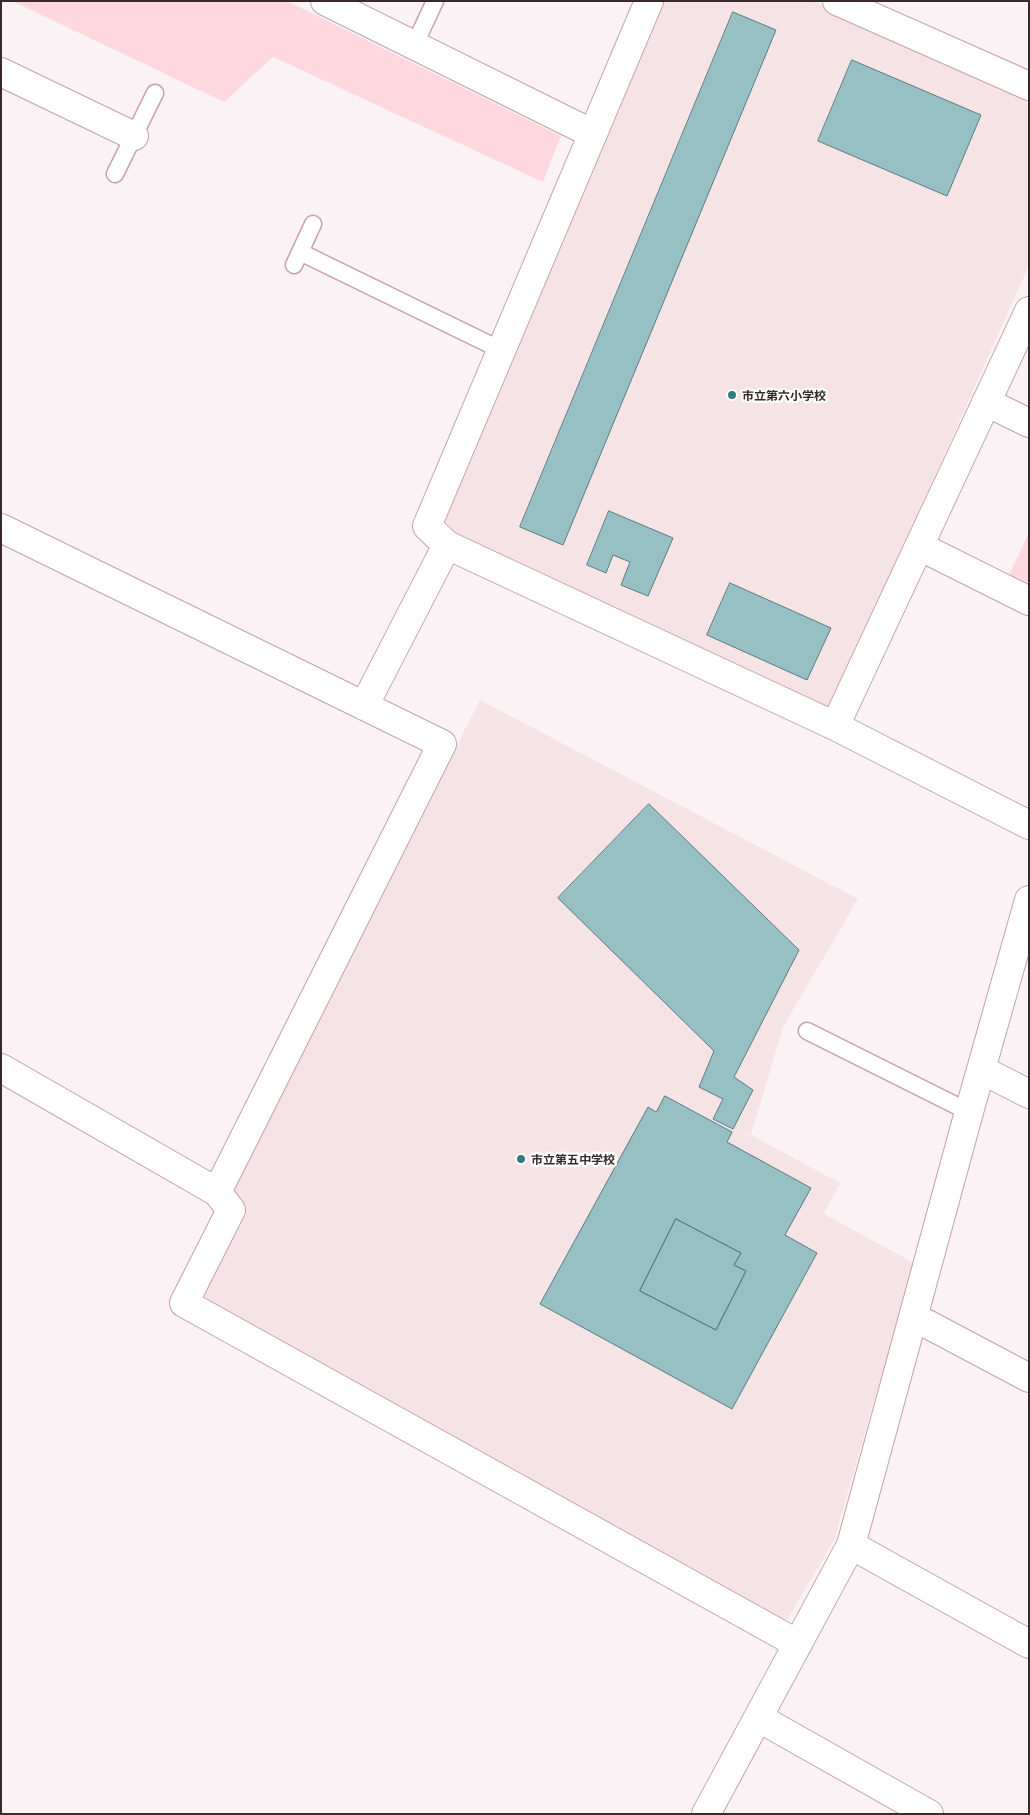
<!DOCTYPE html>
<meta charset="utf-8">
<style>
body{margin:0}
#map{position:relative;width:1030px;height:1815px;overflow:hidden;background:#faf2f4;font-family:Georgia,serif}
canvas{display:block}
.frame{position:absolute;inset:0;border:2px solid #382a2c;pointer-events:none}
</style>
<div id="map">
<canvas width="1030" height="1815"></canvas>
<div class="frame"></div>
</div>
<script>
const g = document.querySelector('canvas').getContext('2d');
g.lineJoin = 'round';
function fill(path, color) {
  g.fillStyle = color;
  g.fill(path, 'evenodd');
}
function stroke(path, color, width, dash) {
  g.strokeStyle = color;
  g.lineWidth = width;
  g.lineCap = dash ? 'butt' : 'round';
  g.setLineDash(dash || []);
  g.stroke(path);
}
function drawText(font, color, halo, rows, align = 'center') {
  g.font = font + ' Georgia,"Noto Sans JP",serif';
  g.lineWidth = 4.5;
  g.setLineDash([]);
  g.textBaseline = 'middle';
  g.strokeStyle = halo;
  g.fillStyle = color;
  for (const [text, x, y, turn = 0] of rows) {
    g.save();
    g.translate(x, y);
    g.rotate((+turn || 0) * Math.PI / 180);
    g.textAlign = isNaN(turn) ? turn : align;
    if (halo) g.strokeText(text, 0, 0);
    g.fillText(text, 0, 0);
    g.restore();
  }
}
const built = new Path2D(`
 M 660,1 L 812,1 L 1029,98 L 1029,265 L 829,714 L 455,540 L 439,525 Z
 M 480,700 L 858,899 L 783,1027 L 751,1135 L 840,1183 L 824,1214 L 914,1263 L 834,1540 L 784,1625 L 199,1301 L 231,1188 Z`);
const green = new Path2D(`
 M 12,1 L 287,1 L 561,136 L 543,182 L 273,57 L 224,102 Z
 M 1029,532 L 1029,596 L 1005,584 Z`);
const building = new Path2D(`
 M 733,12 L 776,30 L 563,545 L 520,527 Z
 M 852,60 L 981,115 L 947,196 L 818,141 Z
 M 609,511 L 673,538 L 648,596 L 621,585 L 630,562 L 613,555 L 606,573 L 587,565 Z
 M 730,583 L 831,628 L 807,680 L 707,635 Z
 M 649,804 L 799,950 L 734,1077 L 753,1090 L 733,1129 L 713,1119 L 723,1099 L 699,1087 L 714,1051 L 558,898 Z
 M 665,1096 L 732,1132 L 727,1142 L 811,1188 L 785,1235 L 817,1253 L 732,1409 L 540,1304 L 648,1107 L 656,1112 ZM 676,1219 L 741,1253 L 734,1265 L 746,1271 L 716,1330 L 640,1291 Z
 M 676,1219 L 741,1253 L 734,1265 L 746,1271 L 716,1330 L 640,1291 Z`);
const service = new Path2D(`
 M 414,46 L 435,1
 M 115,174 L 155,93
 M 300,252 L 501,350
 M 294,265 L 313,224
 M 807,1031 L 969,1112`);
const minor = new Path2D(`
 M 325,1 L 593,134
 M 649,1 L 427,526 L 447,545 L 835,726 L 1029,825
 M 837,1 L 1029,86
 M 1,72 L 134,136
 M 986,402 L 1029,423
 M 1,528 L 442,744 L 217,1192 L 1,1068
 M 919,546 L 1029,601
 M 364,706 L 447,545
 M 835,726 L 1029,311
 M 982,1070 L 1029,1094
 M 217,1192 L 231,1210 L 184,1303 L 798,1644
 M 914,1317 L 1029,1378
 M 851,1545 L 1029,1644
 M 759,1718 L 929,1814
 M 706,1814 L 851,1545 L 969,1112 L 1029,900`);
const markers = [
 [732,395,5,"#337b84"],
 [521,1159,5,"#337b84"]
];
const poiNames = [
 ["市立第六小学校",742,395],
 ["市立第五中学校",531,1159]
];
fill(built, '#f6e3e6');
fill(green, '#fed8df');
fill(building, '#97c0c5');
stroke(building, '#577d83', 1);
stroke(service, '#c6a1a8', 19);
stroke(minor, '#c6a1a8', 30);
stroke(service, '#fff', 16);
stroke(minor, '#fff', 28);
for (const [x, y, r, color] of markers) {
  const dot = new Path2D();
  dot.arc(x, y, r, 0, 2 * Math.PI);
  g.fillStyle = color;
  g.fill(dot);
  stroke(dot, '#fff', 2);
}
drawText('bold 12px', '#382a2c', '#fff', poiNames, 'left');
</script>
